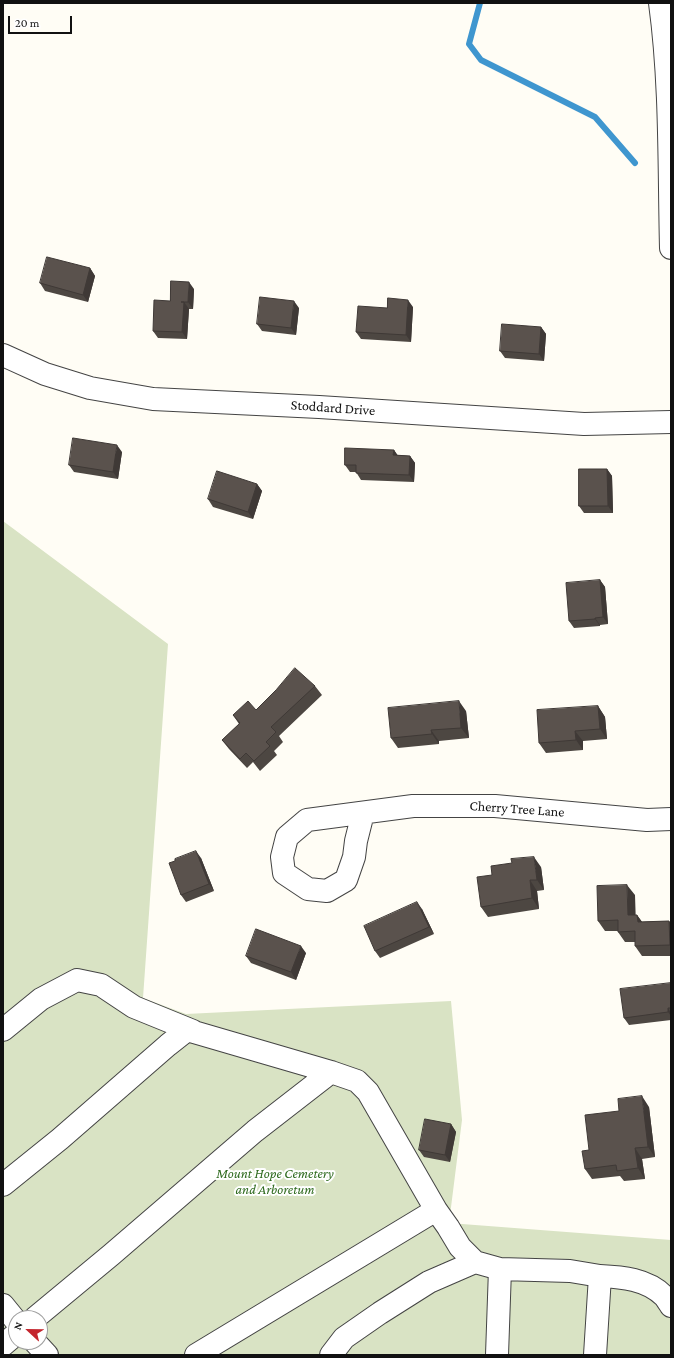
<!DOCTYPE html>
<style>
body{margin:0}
#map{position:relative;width:674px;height:1358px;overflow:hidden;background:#fffdf5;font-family:"Crimson Pro",serif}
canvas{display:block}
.frame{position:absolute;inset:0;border:4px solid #111;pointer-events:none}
.north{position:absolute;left:8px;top:1310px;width:40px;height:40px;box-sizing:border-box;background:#fff;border:1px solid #a0a0a0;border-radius:50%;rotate:292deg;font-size:11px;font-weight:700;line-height:16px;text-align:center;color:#111}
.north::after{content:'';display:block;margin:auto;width:14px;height:18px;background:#c4262e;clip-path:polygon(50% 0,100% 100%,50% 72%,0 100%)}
.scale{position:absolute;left:8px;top:16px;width:64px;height:18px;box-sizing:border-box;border:2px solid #111;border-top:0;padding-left:5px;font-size:12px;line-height:14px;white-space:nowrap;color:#111;-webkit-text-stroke:3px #fff;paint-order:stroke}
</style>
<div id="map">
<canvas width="674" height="1358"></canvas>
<div class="frame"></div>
<div class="north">N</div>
<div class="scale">20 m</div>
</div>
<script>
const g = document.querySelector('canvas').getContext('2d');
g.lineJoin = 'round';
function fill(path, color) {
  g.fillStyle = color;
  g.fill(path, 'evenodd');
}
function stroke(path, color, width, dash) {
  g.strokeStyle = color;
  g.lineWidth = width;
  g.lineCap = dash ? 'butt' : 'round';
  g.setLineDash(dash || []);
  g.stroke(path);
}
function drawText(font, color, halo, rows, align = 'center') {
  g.font = font + ' "Crimson Pro",serif';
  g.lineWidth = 4;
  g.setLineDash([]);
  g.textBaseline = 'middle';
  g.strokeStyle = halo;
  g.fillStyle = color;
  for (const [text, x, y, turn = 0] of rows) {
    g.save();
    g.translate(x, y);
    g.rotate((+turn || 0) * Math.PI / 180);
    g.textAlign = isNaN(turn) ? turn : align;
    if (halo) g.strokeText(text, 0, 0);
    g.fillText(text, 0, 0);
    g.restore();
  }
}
const cemetery = new Path2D(`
 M 3,521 L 168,644 L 143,998 L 186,1014 L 451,1001 L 462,1120 L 449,1223 L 671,1240 L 671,1355 L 3,1355 ZM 16,1318 L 40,1318 L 40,1342 L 16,1342 Z`);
const stream = new Path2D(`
 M 480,3 L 469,44 L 481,60 L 595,117 L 635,163`);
const minor = new Path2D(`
 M 660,3 C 671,84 669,167 671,248
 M 3,355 L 45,374 L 90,388 L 153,399 L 319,407 L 584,424 L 671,422
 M 363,813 L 356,841 L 354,857 L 346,880 L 327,891 L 308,889 L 284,873 L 282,857 L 287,837 L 307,820 L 413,806 L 495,806 L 647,820 L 671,819
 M 3,1030 L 41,999 L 77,980 L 101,985 L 134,1007 L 193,1031
 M 3,1185 L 60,1139 L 168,1045 L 187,1030 L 331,1072 L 357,1081 L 368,1092 L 436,1210 L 196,1355
 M 436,1210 L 448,1227 L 460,1247 L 475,1262 L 500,1269 L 570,1271 L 600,1276 L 595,1355
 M 600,1276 C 622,1277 647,1279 664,1296 C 666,1298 669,1303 671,1306
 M 3,1305 L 16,1321
 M 35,1318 L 111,1255 L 255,1131 L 331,1072
 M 35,1342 L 47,1355
 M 3,1345 L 16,1334
 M 331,1355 L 344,1338 L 380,1313 L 429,1282 L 475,1262
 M 497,1355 L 500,1269`);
const wall = new Path2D(`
 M 90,268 L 95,276 L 88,302 L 45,291 L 40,283 Z
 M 194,289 L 193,309 L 189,309 L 187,339 L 158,338 L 153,331 L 170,301 Z
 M 413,307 L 411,342 L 361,339 L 356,332 L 387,308 Z
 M 299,308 L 296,335 L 262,331 L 257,324 Z
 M 541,327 L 546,334 L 544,361 L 505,358 L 500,351 Z
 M 394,450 L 397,455 L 410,456 L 415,463 L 414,482 L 361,480 L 356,472 L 350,472 L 345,465 Z
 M 122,452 L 118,479 L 74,472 L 69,465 Z
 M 607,469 L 612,476 L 613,513 L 584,513 L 579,506 Z
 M 257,484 L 262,491 L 253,519 L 213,507 L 208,499 Z
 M 600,580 L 605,587 L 608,624 L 600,625 L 600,626 L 574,628 L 569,621 Z
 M 315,686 L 322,695 L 279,736 L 283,742 L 274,751 L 277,755 L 260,771 L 253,762 L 247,768 L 229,749 L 222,740 L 239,724 L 233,715 L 256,710 Z
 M 598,706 L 605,717 L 607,739 L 583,741 L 583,750 L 546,753 L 539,743 Z
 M 466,711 L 469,738 L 439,741 L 439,744 L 398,748 L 391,738 Z
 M 201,858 L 214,891 L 186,902 L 181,895 L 175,861 Z
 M 541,867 L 544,890 L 537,891 L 539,909 L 488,917 L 481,907 Z
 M 635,895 L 635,915 L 637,915 L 642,922 L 669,921 L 671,924 L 671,956 L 642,956 L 635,946 L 635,942 L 625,942 L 618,932 L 618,931 L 605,931 L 598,921 Z
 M 422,909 L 434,934 L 380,958 L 375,951 Z
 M 306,953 L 296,980 L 251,963 L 246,956 Z
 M 671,983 L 671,1020 L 629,1025 L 624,1018 Z
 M 649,1107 L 655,1157 L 642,1159 L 645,1179 L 624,1181 L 620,1176 L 592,1179 L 585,1169 L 589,1150 Z
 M 451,1124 L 456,1132 L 450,1162 L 424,1157 L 419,1150 Z`);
const shadedWall = new Path2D(`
 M 90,268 L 95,276 L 88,302 L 83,295 Z
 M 189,282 L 194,289 L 193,309 L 188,302 Z
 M 408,300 L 413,307 L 411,342 L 406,335 Z
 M 294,301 L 299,308 L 296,335 L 291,328 Z
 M 184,302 L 189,309 L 187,339 L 182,332 Z
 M 541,327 L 546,334 L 544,361 L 539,354 Z
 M 117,445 L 122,452 L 118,479 L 113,472 Z
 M 394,450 L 399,457 L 393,455 Z
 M 410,456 L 415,463 L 414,482 L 409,475 Z
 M 607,469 L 612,476 L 613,513 L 608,506 Z
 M 257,484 L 262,491 L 253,519 L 248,512 Z
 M 600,580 L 605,587 L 608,624 L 603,617 Z
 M 595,618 L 600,625 L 600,626 L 595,619 Z
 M 459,701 L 466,711 L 469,738 L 461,728 Z
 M 598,706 L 605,717 L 607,739 L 600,729 Z
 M 431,730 L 439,741 L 439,744 L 432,734 Z
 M 575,731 L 583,741 L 583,750 L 576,740 Z
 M 196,851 L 201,858 L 214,891 L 209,884 Z
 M 534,857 L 541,867 L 544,890 L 537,880 Z
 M 530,880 L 537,891 L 539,909 L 532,898 Z
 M 627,885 L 635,895 L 636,926 L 628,915 Z
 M 417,902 L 422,909 L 434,934 L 429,927 Z
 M 637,915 L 645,926 L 638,922 Z
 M 669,921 L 671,924 L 671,947 L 670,945 Z
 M 301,946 L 306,953 L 296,980 L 291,972 Z
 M 668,1008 L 671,1013 L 671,1016 L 668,1012 Z
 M 642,1096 L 649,1107 L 655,1157 L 648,1147 Z
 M 451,1124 L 456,1132 L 450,1162 L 445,1155 Z
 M 635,1148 L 642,1159 L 645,1179 L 638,1168 Z`);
const building = new Path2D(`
 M 47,257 L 90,268 L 83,295 L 40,283 Z
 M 171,281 L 189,282 L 188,302 L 181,302 L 184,302 L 182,332 L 153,331 L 154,300 L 170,301 Z
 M 260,297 L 294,301 L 291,328 L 257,324 Z
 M 388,298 L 408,300 L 406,335 L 356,332 L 358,306 L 387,308 Z
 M 502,324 L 541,327 L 539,354 L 500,351 Z
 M 73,438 L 117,445 L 113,472 L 69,465 Z
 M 345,448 L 394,450 L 393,455 L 410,456 L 409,475 L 356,473 L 356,465 L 345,465 Z
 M 579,469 L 607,469 L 608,506 L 579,506 Z
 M 217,471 L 257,484 L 248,512 L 208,499 Z
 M 600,580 L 603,617 L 595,618 L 595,619 L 569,621 L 566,583 Z
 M 295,668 L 315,686 L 271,727 L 276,732 L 266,742 L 270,746 L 254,761 L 246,753 L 240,759 L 222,740 L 240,723 L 233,715 L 248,701 L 256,710 L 276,690 Z
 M 459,701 L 461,728 L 431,730 L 432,734 L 391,738 L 388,708 Z
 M 598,706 L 600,729 L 575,731 L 576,740 L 539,743 L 537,710 Z
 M 196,851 L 209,884 L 181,895 L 169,863 L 175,861 L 175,859 Z
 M 534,857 L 537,880 L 530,880 L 532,898 L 481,907 L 477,877 L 492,875 L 491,866 L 512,863 L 511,859 Z
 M 627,885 L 628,915 L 637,915 L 638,922 L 669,921 L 670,945 L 635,946 L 635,931 L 618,932 L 618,920 L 598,921 L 597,886 Z
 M 417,902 L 429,927 L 375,951 L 364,926 Z
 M 256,929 L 301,946 L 291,972 L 246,956 Z
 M 671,983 L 671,1008 L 668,1008 L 668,1012 L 624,1018 L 620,989 Z
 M 642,1096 L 648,1147 L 635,1148 L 638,1168 L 617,1171 L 616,1165 L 585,1169 L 582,1151 L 589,1150 L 585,1115 L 619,1111 L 618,1099 Z
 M 425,1119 L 451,1124 L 445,1155 L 419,1150 Z`);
const streetNames = [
 ["Stoddard Drive",333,408,4],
 ["Cherry Tree Lane",517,809,4]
];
const parkNames = [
 ["Mount Hope Cemetery",275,1174],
 ["and Arboretum",275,1190]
];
fill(cemetery, '#d9e3c4');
stroke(stream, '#3f96cf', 6);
stroke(minor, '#444', 24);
stroke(minor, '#fff', 22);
fill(wall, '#4d4742');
fill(shadedWall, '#3f3936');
fill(building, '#5a524d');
stroke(building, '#3f3936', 1);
drawText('14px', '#111', '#fff', streetNames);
drawText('italic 14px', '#2f6b1f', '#fff', parkNames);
</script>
